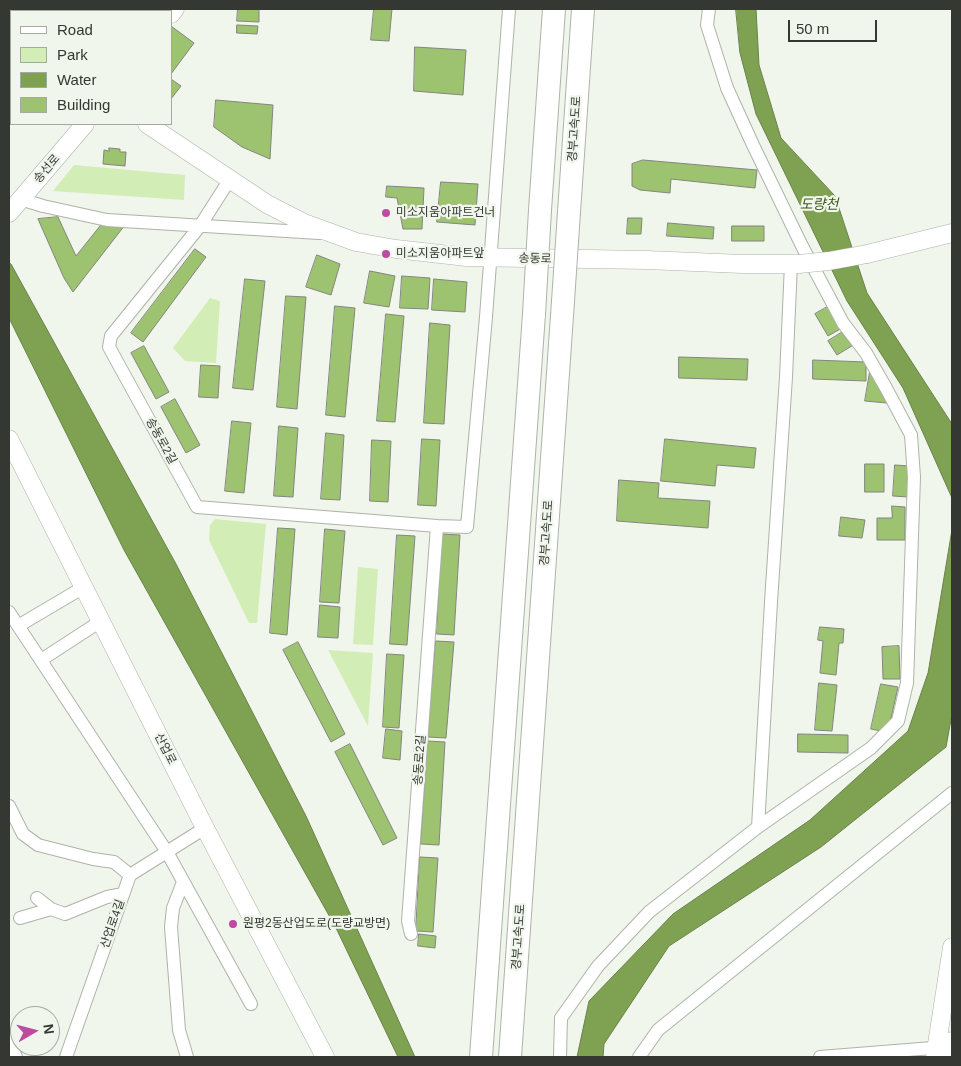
<!DOCTYPE html>
<meta charset="utf-8">
<style>
body{margin:0}
#map{position:relative;width:961px;height:1066px;overflow:hidden;background:#f0f6eb;font-family:Arial,sans-serif}
canvas{display:block}
.frame{position:absolute;inset:0;border:10px solid #353733;pointer-events:none}
.legend{position:absolute;left:10px;top:10px;width:162px;height:115px;box-sizing:border-box;background:#f0f6eb;border:1px solid #a5aaa1;margin:0;padding:6px 9px;list-style:none;font-size:15px;color:#353733}
.legend li{display:flex;align-items:center;gap:10px;height:25px}
.legend b{width:25px;border:1px solid #a5aaa1}
.north{position:absolute;left:10px;top:1006px;width:50px;height:50px;box-sizing:border-box;background:#f0f6eb;border:1px solid #a5aaa1;border-radius:50%;rotate:82deg;font-size:14px;font-weight:700;line-height:20px;text-align:center;color:#353733}
.north::after{content:'';display:block;margin:auto;width:18px;height:22px;background:#be4aa2;clip-path:polygon(50% 0,100% 100%,50% 72%,0 100%)}
.scale{position:absolute;left:788px;top:20px;width:89px;height:22px;box-sizing:border-box;border:2px solid #353733;border-top:0;padding-left:6px;font-size:15px;line-height:18px;white-space:nowrap;color:#353733;-webkit-text-stroke:4px #f0f6eb;paint-order:stroke}
</style>
<div id="map">
<canvas width="961" height="1066"></canvas>
<div class="frame"></div>
<ul class="legend">
<li><b style="height:6px;background:#fff"></b>Road</li>
<li><b style="height:14px;background:#d3edb6"></b>Park</li>
<li><b style="height:14px;background:#7fa252"></b>Water</li>
<li><b style="height:14px;background:#9dc270"></b>Building</li>
</ul>
<div class="north">N</div>
<div class="scale">50 m</div>
</div>
<script>
const g = document.querySelector('canvas').getContext('2d');
g.lineJoin = 'round';
function fill(path, color) {
  g.fillStyle = color;
  g.fill(path, 'evenodd');
}
function stroke(path, color, width, dash) {
  g.strokeStyle = color;
  g.lineWidth = width;
  g.lineCap = dash ? 'butt' : 'round';
  g.setLineDash(dash || []);
  g.stroke(path);
}
function drawText(font, color, halo, rows, align = 'center') {
  g.font = font + ' Arial,"Noto Sans KR",sans-serif';
  g.lineWidth = 4.5;
  g.setLineDash([]);
  g.textBaseline = 'middle';
  g.strokeStyle = halo;
  g.fillStyle = color;
  for (const [text, x, y, turn = 0] of rows) {
    g.save();
    g.translate(x, y);
    g.rotate((+turn || 0) * Math.PI / 180);
    g.textAlign = isNaN(turn) ? turn : align;
    if (halo) g.strokeText(text, 0, 0);
    g.fillText(text, 0, 0);
    g.restore();
  }
}
const green = new Path2D(`
 M 74,165 L 185,175 L 184,200 L 53,191 Z
 M 210,298 L 220,301 L 216,363 L 185,361 L 173,348 Z
 M 215,519 L 266,524 L 257,623 L 249,623 L 209,540 L 210,525 Z
 M 358,567 L 378,569 L 373,645 L 353,644 Z
 M 328,650 L 373,653 L 368,726 Z`);
const water = new Path2D(`
 M 736,9 L 756,9 L 759,65 L 781,138 L 835,196 L 867,293 L 952,424 L 952,498 L 903,388 L 847,301 L 756,114 L 740,53 Z
 M 9,263 L 11,264 L 176,564 L 306,816 L 415,1057 L 398,1057 L 336,928 L 124,550 L 9,318 Z
 M 952,530 L 952,714 L 946,747 L 821,847 L 669,946 L 604,1044 L 603,1057 L 577,1057 L 589,1001 L 673,914 L 810,820 L 908,731 L 928,673 Z`);
const building = new Path2D(`
 M 238,9 L 259,9 L 259,22 L 237,21 Z
 M 374,9 L 392,9 L 389,41 L 371,40 Z
 M 237,25 L 258,26 L 257,34 L 237,33 Z
 M 171,26 L 194,43 L 171,74 Z
 M 415,47 L 466,50 L 463,95 L 414,91 Z
 M 9,63 L 11,64 L 11,94 L 9,93 Z
 M 171,79 L 181,86 L 171,99 Z
 M 216,100 L 273,105 L 270,159 L 242,147 L 214,127 Z
 M 109,148 L 120,149 L 120,152 L 126,152 L 125,166 L 103,164 L 104,150 L 109,151 Z
 M 643,160 L 757,170 L 755,188 L 671,179 L 670,193 L 640,190 L 632,186 L 632,164 Z
 M 441,182 L 478,184 L 475,225 L 437,222 Z
 M 387,186 L 424,188 L 422,229 L 403,229 L 397,198 L 386,197 Z
 M 58,217 L 76,256 L 104,221 L 125,225 L 73,292 L 64,278 L 38,219 Z
 M 628,218 L 642,218 L 641,234 L 627,234 Z
 M 668,223 L 714,227 L 713,239 L 667,236 Z
 M 732,226 L 764,226 L 764,241 L 732,241 Z
 M 195,249 L 206,257 L 143,342 L 131,333 Z
 M 317,255 L 340,264 L 331,295 L 306,287 Z
 M 370,271 L 395,276 L 389,307 L 364,303 Z
 M 402,276 L 430,278 L 428,309 L 400,308 Z
 M 245,279 L 265,281 L 253,390 L 233,388 Z
 M 434,279 L 467,282 L 465,312 L 432,310 Z
 M 286,296 L 306,297 L 297,409 L 277,407 Z
 M 335,306 L 355,308 L 345,417 L 326,415 Z
 M 829,306 L 842,328 L 828,336 L 815,314 Z
 M 386,314 L 404,316 L 395,422 L 377,421 Z
 M 430,323 L 450,325 L 444,424 L 424,423 Z
 M 846,330 L 855,344 L 837,355 L 828,341 Z
 M 144,346 L 169,392 L 156,399 L 131,353 Z
 M 679,357 L 748,359 L 747,380 L 679,378 Z
 M 813,360 L 866,362 L 866,381 L 813,379 Z
 M 201,365 L 220,366 L 218,398 L 199,397 Z
 M 870,371 L 887,403 L 865,401 Z
 M 175,399 L 200,445 L 186,453 L 161,407 Z
 M 232,421 L 251,423 L 244,493 L 225,491 Z
 M 279,426 L 298,428 L 293,497 L 274,496 Z
 M 326,433 L 344,435 L 340,500 L 321,499 Z
 M 422,439 L 440,440 L 436,506 L 418,505 Z
 M 665,439 L 756,448 L 754,468 L 717,465 L 715,486 L 661,481 Z
 M 372,440 L 391,441 L 388,502 L 370,501 Z
 M 865,464 L 884,464 L 884,492 L 865,492 Z
 M 895,465 L 910,466 L 908,497 L 893,496 Z
 M 619,480 L 659,483 L 658,498 L 710,501 L 708,528 L 617,521 Z
 M 892,506 L 905,507 L 905,540 L 877,540 L 877,518 L 892,518 Z
 M 841,517 L 865,520 L 862,538 L 839,536 Z
 M 278,528 L 295,529 L 287,635 L 270,633 Z
 M 325,529 L 345,531 L 339,603 L 320,602 Z
 M 442,534 L 460,535 L 454,635 L 437,634 Z
 M 397,535 L 415,536 L 407,645 L 390,644 Z
 M 320,605 L 340,607 L 338,638 L 318,637 Z
 M 820,627 L 844,629 L 843,643 L 839,643 L 836,675 L 820,673 L 823,641 L 818,640 Z
 M 436,641 L 454,642 L 446,738 L 428,737 Z
 M 298,642 L 345,734 L 331,742 L 283,650 Z
 M 899,646 L 900,679 L 883,679 L 882,647 Z
 M 387,654 L 404,655 L 399,728 L 383,727 Z
 M 819,683 L 837,685 L 832,731 L 815,730 Z
 M 881,684 L 898,687 L 889,727 L 881,731 L 871,729 Z
 M 386,729 L 402,731 L 400,760 L 383,758 Z
 M 798,734 L 848,735 L 848,753 L 798,752 Z
 M 428,741 L 445,742 L 439,845 L 421,844 Z
 M 350,744 L 397,838 L 383,845 L 335,752 Z
 M 420,857 L 438,858 L 433,932 L 416,931 Z
 M 419,934 L 436,936 L 435,948 L 418,946 Z`);
const street = new Path2D(`
 M 230,179 L 200,226 L 111,336 L 109,347 L 197,507 L 437,526 L 408,921 L 411,934
 M 20,199 L 43,206 L 107,220 L 319,233
 M 437,526 L 467,527 L 486,317 L 509,9
 M 9,612 L 167,852 L 251,1004
 M 18,626 L 84,587
 M 41,660 L 101,621
 M 9,806 L 23,834 L 38,845 L 93,859 L 114,862 L 130,875
 M 758,827 L 771,602 L 786,377 L 791,264
 M 183,882 L 173,908 L 171,927 L 179,1030 L 187,1057
 M 37,898 L 51,909 L 65,914 L 107,897 L 123,894
 M 20,918 L 51,909
 M 9,1038 L 16,1057
 M 66,1057 L 130,875 L 205,828
 M 560,1057 L 561,1018 L 598,966 L 649,912 L 758,827 L 871,748 L 898,721 L 907,683 L 914,477 L 911,435 L 886,388 L 866,353 L 843,323 L 802,246 L 753,145 L 727,88 L 707,25 L 709,9
 M 639,1057 L 658,1030 L 952,793
 M 820,1057 L 945,1047`);
const secondary = new Path2D(`
 M 171,14 L 175,9
 M 9,47 L 11,48
 M 147,124 L 267,204 L 304,223 L 356,242 L 396,249 L 467,257 L 647,260 L 742,264 L 799,264
 M 9,213 L 85,124
 M 867,254 L 952,233
 M 9,439 L 205,828 L 325,1057
 M 935,1057 L 952,947
 M 950,1057 L 952,1041`);
const highway = new Path2D(`
 M 540,210 L 554,9
 M 569,212 L 583,9
 M 481,1057 L 534,314
 M 510,1057 L 562,316`);
const secondaryBridge = new Path2D(`
 M 799,264 L 829,261 L 867,254`);
const highwayBridge = new Path2D(`
 M 534,314 L 540,210
 M 562,316 L 569,212`);
const markers = [
 [386,213,5,"#be4aa2"],
 [386,254,5,"#be4aa2"],
 [233,924,5,"#be4aa2"]
];
const streetNames = [
 ["경부고속도로",575,129,-86],
 ["송선로",47,169,-49],
 ["송동로",535,259,1],
 ["송동로2길",161,441,61],
 ["경부고속도로",547,533,-86],
 ["산업로",165,749,63],
 ["송동로2길",420,760,-86],
 ["산업로4길",113,924,-71],
 ["경부고속도로",519,937,-86]
];
const poiNames = [
 ["미소지움아파트건너",396,213],
 ["미소지움아파트앞",396,254],
 ["원평2동산업도로(도량교방면)",243,924]
];
const waterNames = [
 ["도량천",819,205]
];
fill(green, '#d3edb6');
fill(water, '#7fa252');
stroke(water, '#698249', 1);
fill(building, '#9dc270');
stroke(building, '#82867d', 1);
stroke(street, '#aeb3a9', 14);
stroke(secondary, '#aeb3a9', 19);
stroke(highway, '#aeb3a9', 24);
stroke(street, '#fff', 12);
stroke(secondary, '#fff', 18);
stroke(highway, '#fff', 22);
stroke(secondaryBridge, '#aeb3a9', 19, []);
stroke(highwayBridge, '#aeb3a9', 24, []);
stroke(secondaryBridge, '#fff', 18);
stroke(highwayBridge, '#fff', 22);
for (const [x, y, r, color] of markers) {
  const dot = new Path2D();
  dot.arc(x, y, r, 0, 2 * Math.PI);
  g.fillStyle = color;
  g.fill(dot);
  stroke(dot, '#f0f6eb', 2);
}
drawText('12px', '#353733', '#f0f6eb', streetNames);
drawText('12px', '#353733', '#f0f6eb', poiNames, 'left');
drawText('italic 14px', '#3f571e', '#f0f6eb', waterNames);
</script>
